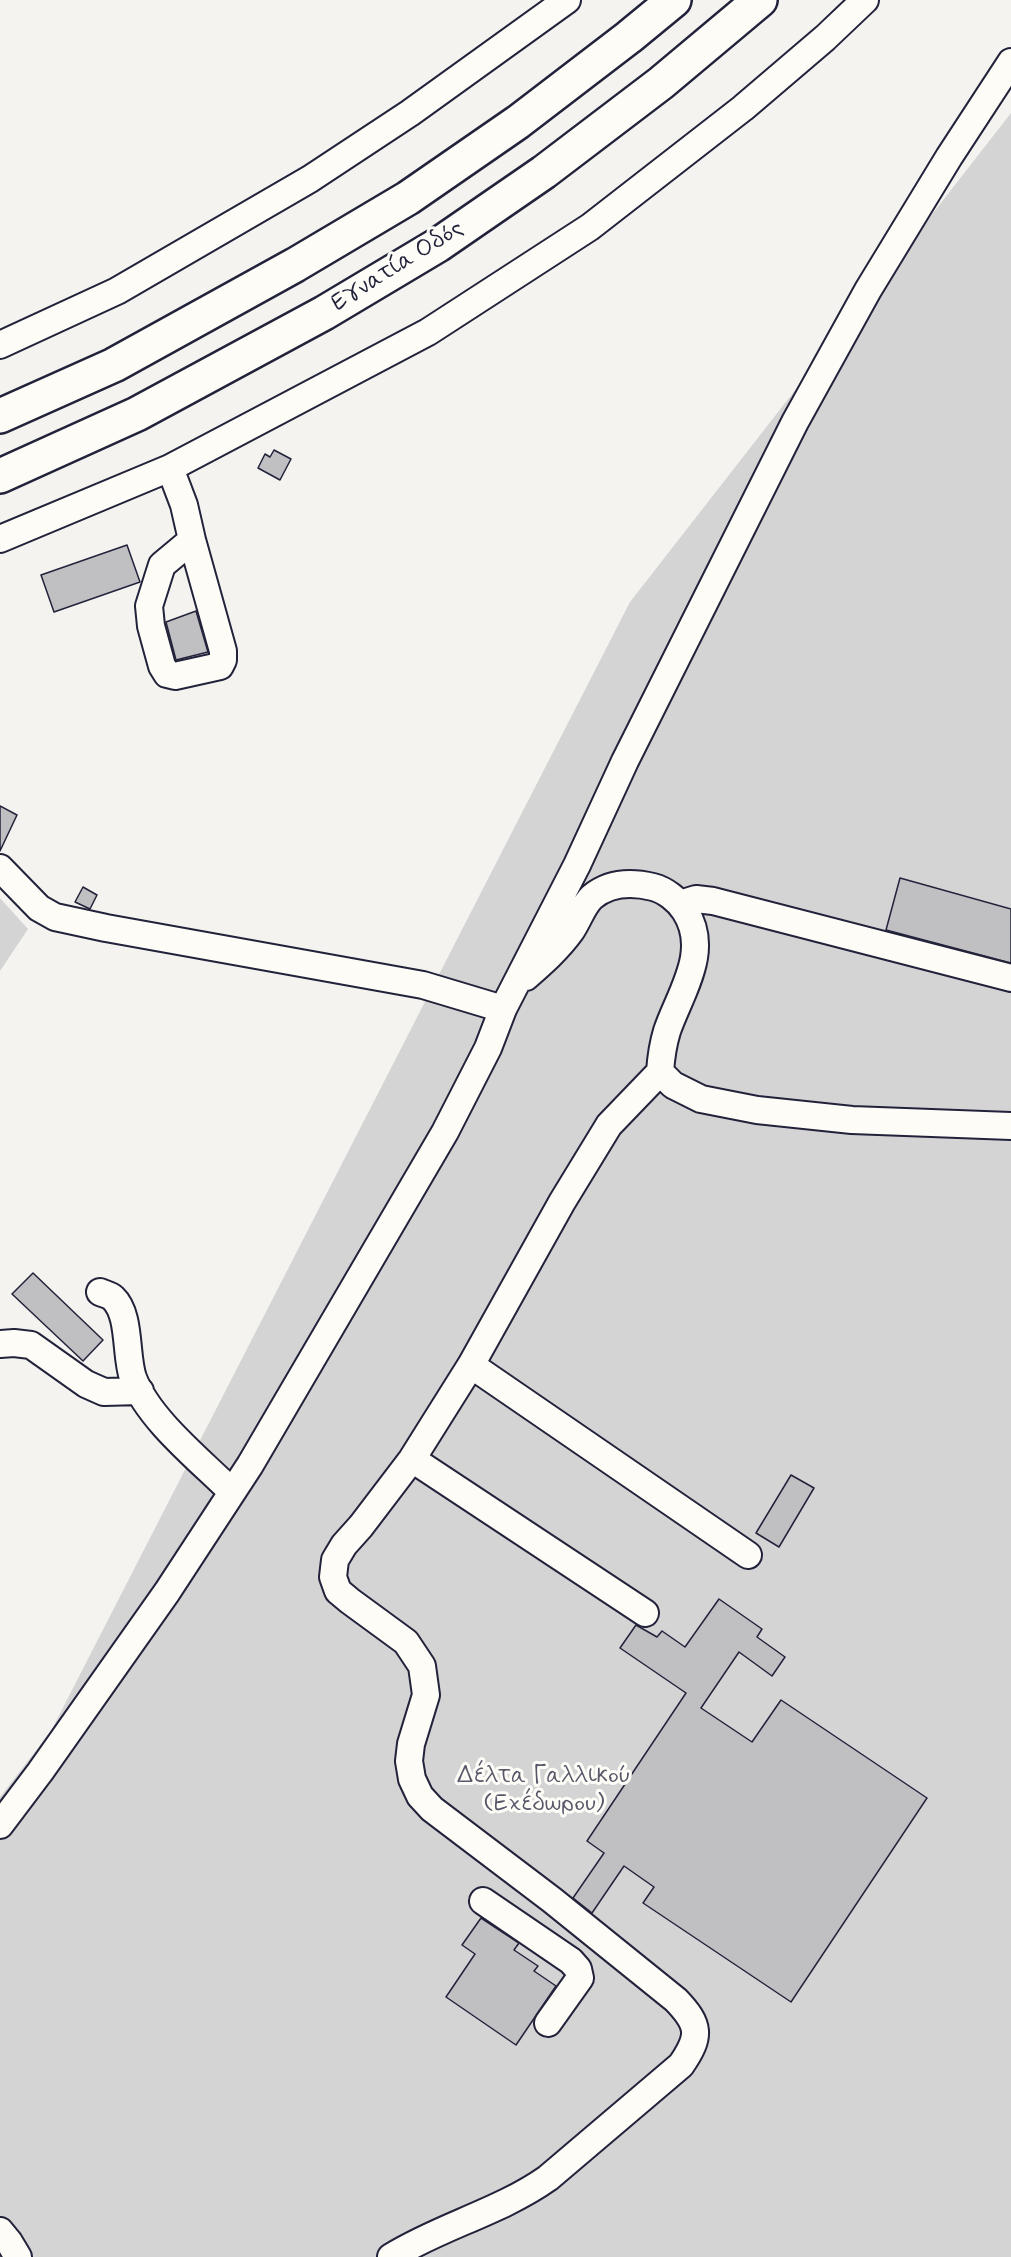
<!DOCTYPE html>
<meta charset="utf-8">
<style>
body{margin:0}
canvas{display:block;background:#f4f3ef}
</style>
<canvas width="1011" height="2257"></canvas>
<script>
const g = document.querySelector('canvas').getContext('2d');
g.lineJoin = 'round';
function fill(path, color) {
  g.fillStyle = color;
  g.fill(path, 'evenodd');
}
function stroke(path, color, width, dash) {
  g.strokeStyle = color;
  g.lineWidth = width;
  g.lineCap = dash ? 'butt' : 'round';
  g.setLineDash(dash || []);
  g.stroke(path);
}
function drawText(font, color, halo, rows, align = 'center') {
  g.font = font + ' Mynerve,sans-serif';
  g.lineWidth = 6;
  g.setLineDash([]);
  g.textBaseline = 'middle';
  g.strokeStyle = halo;
  g.fillStyle = color;
  for (const [text, x, y, turn = 0] of rows) {
    g.save();
    g.translate(x, y);
    g.rotate((+turn || 0) * Math.PI / 180);
    g.textAlign = isNaN(turn) ? turn : align;
    if (halo) g.strokeText(text, 0, 0);
    g.fillText(text, 0, 0);
    g.restore();
  }
}
const green = new Path2D(`
 M 1011,113 L 1011,2257 L 0,2257 L 0,1797 L 51,1731 L 630,602 Z
 M 0,898 L 28,929 L 0,971 Z`);
const building = new Path2D(`
 M 274,450 L 291,459 L 280,480 L 258,468 L 265,454 L 270,457 Z
 M 127,545 L 140,582 L 54,612 L 41,575 Z
 M 196,611 L 208,652 L 176,660 L 166,622 Z
 M 0,806 L 17,815 L 0,851 Z
 M 900,878 L 1011,909 L 1011,963 L 886,930 Z
 M 83,887 L 97,895 L 90,909 L 75,902 Z
 M 33,1273 L 103,1340 L 83,1361 L 12,1294 Z
 M 791,1475 L 814,1488 L 779,1547 L 756,1533 Z
 M 719,1599 L 762,1629 L 757,1637 L 785,1657 L 772,1676 L 739,1652 L 701,1708 L 752,1742 L 781,1700 L 927,1798 L 791,2002 L 643,1903 L 654,1887 L 624,1866 L 592,1913 L 573,1898 L 604,1853 L 587,1841 L 686,1693 L 620,1648 L 636,1625 L 657,1637 L 662,1631 L 685,1647 Z
 M 481,1918 L 519,1943 L 514,1950 L 538,1966 L 534,1971 L 556,1986 L 516,2045 L 446,1997 L 475,1954 L 462,1945 Z`);
const minor = new Path2D(`
 M 0,345 L 117,291 L 310,179 L 410,113 L 567,0
 M 170,468 L 184,505 L 192,540 L 223,651 L 223,660 L 220,666 L 175,676 L 167,674 L 162,666 L 151,626 L 149,606 L 162,565 L 192,540
 M 0,539 L 170,468 L 428,332 L 590,227 L 743,108 L 825,38 L 865,0
 M 0,868 L 39,908 L 55,917 L 106,928 L 423,985 L 503,1009
 M 680,904 L 696,899 L 713,901 L 1011,978
 M 526,977 C 542,963 558,949 571,931 C 578,921 583,905 592,897 C 610,882 632,882 653,887 C 665,890 678,900 685,911 C 711,951 680,993 667,1031 C 663,1044 661,1058 660,1072 L 673,1085 L 701,1099 L 757,1110 L 852,1120 L 1011,1126
 M 100,1292 C 104,1294 110,1295 113,1298 C 131,1315 125,1355 133,1378 C 149,1420 200,1460 232,1492
 M 0,1344 L 14,1343 L 31,1345 L 86,1384 L 104,1392 L 140,1391
 M 471,1365 L 748,1555
 M 412,1459 L 645,1613
 M 0,1825 L 40,1772 L 167,1592 L 250,1465 L 445,1132 L 488,1048 L 503,1009 L 577,865 L 625,761 L 795,422 L 868,290 L 949,157 L 1011,62
 M 483,1901 L 571,1961 L 578,1969 L 580,1978 L 548,2023
 M 0,2231 L 9,2242 L 18,2257
 M 391,2257 C 441,2226 500,2212 548,2178 L 681,2065 C 701,2036 700,2025 676,2000 L 552,1900 L 432,1809 L 420,1796 L 412,1779 L 409,1761 L 411,1744 L 426,1695 L 422,1666 L 406,1642 L 350,1601 L 338,1591 L 333,1577 L 335,1560 L 344,1545 L 361,1526 L 412,1459 L 471,1365 L 562,1202 L 609,1125 L 660,1072`);
const highway = new Path2D(`
 M 0,416 L 114,365 L 295,265 L 408,198 L 518,122 L 629,37 L 674,0
 M 0,476 L 137,414 L 324,313 L 438,245 L 544,172 L 661,83 L 760,0`);
const streetNames = [
 ["Εγνατία Οδός",398,267,-32]
];
const parkNames = [
 ["Δέλτα Γαλλικού",544,1777],
 ["(Εχέδωρου)",544,1805]
];
fill(green, '#d5d4d5');
fill(building, '#c0bfc2');
stroke(building, '#22223b', 1.5);
stroke(minor, '#22223b', 30);
stroke(highway, '#22223b', 38);
stroke(minor, '#fdfcf7', 26);
stroke(highway, '#fdfcf7', 33);
drawText('24px', '#22223b', '#fdfcf7', streetNames);
drawText('24px', '#585769', '#fdfcf7', parkNames);
</script>
